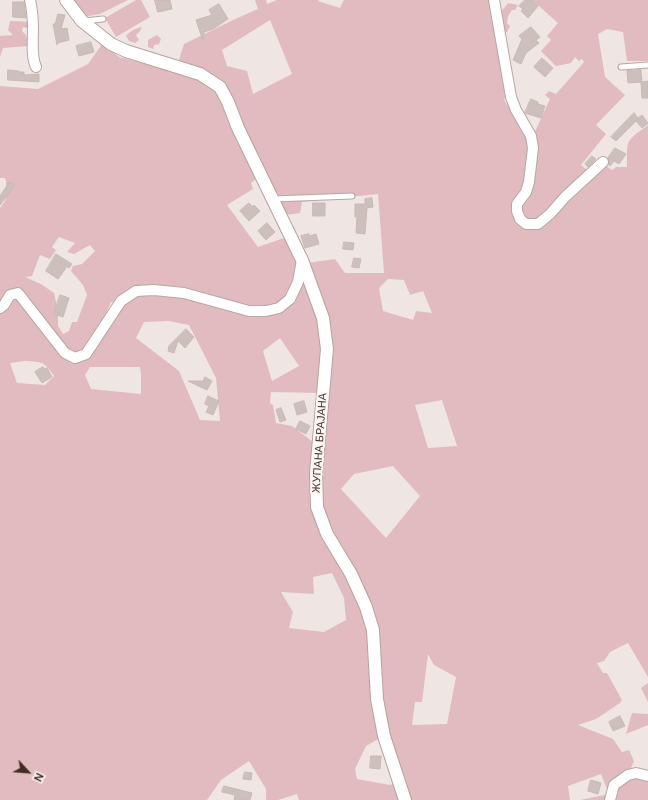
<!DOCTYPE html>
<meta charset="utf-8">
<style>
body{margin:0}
#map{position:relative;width:648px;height:800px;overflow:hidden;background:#efe6e4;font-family:"DM Sans",sans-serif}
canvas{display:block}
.north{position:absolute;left:8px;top:752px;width:40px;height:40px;-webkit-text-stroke:3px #fbf6f6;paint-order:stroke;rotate:116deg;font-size:11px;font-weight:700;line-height:16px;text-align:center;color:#432c21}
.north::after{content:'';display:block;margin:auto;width:14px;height:18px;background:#432c21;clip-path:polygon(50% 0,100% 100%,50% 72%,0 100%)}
</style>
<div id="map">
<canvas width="648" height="800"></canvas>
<div class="north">N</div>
</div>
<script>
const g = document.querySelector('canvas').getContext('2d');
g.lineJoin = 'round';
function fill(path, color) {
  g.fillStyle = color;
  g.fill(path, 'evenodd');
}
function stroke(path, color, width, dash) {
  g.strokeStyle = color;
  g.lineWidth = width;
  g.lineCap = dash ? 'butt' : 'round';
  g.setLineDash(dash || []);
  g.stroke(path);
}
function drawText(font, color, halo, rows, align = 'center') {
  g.font = font + ' "DM Sans",sans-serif';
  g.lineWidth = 4;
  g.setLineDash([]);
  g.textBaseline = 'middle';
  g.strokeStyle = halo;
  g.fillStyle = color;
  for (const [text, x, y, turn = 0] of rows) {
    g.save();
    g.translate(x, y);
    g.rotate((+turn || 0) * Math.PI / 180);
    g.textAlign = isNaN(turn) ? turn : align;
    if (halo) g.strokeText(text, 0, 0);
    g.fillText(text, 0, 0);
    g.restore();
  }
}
const green = new Path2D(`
 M 68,0 L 128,0 L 100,14 L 82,17 Z
 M 136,0 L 141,0 L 150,17 L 116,37 L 105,18 Z
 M 255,0 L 266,0 L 267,4 L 277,0 L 319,0 L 318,1 L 340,8 L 344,0 L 498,0 L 501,12 L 508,3 L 518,5 L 515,10 L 512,10 L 508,16 L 507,23 L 510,26 L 507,32 L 497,35 L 509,95 L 504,99 L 507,105 L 513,108 L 533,136 L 550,99 L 545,95 L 549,91 L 556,94 L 584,62 L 582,59 L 579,61 L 575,57 L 571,63 L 556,66 L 541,51 L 551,40 L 547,36 L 558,23 L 532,0 L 648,0 L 648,61 L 627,61 L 623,32 L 607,29 L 598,34 L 605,77 L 625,95 L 596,125 L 606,134 L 581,165 L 589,172 L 605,165 L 612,170 L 616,167 L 627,167 C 627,139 625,142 648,125 L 648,677 L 628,643 L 610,652 L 604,661 L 597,663 L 603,673 L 607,673 L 622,700 L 620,703 L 596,719 L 578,725 L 613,739 L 622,752 L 629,750 L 634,761 L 629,773 L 648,776 L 648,800 L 580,800 L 609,794 L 601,774 L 568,786 L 570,800 L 409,800 L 387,734 L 366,746 L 355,769 L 357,779 L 390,785 L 395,783 L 401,800 L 299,800 L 297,794 L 278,800 L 266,800 L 266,789 L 249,761 L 221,780 L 207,800 L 0,800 L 0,208 L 6,199 L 6,181 L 5,178 L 0,178 L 0,86 L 38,89 L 88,64 L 102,44 L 119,57 L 175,72 L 184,44 L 233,20 L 258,9 ZM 270,20 L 292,74 L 253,94 L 247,71 L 227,66 L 222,50 ZM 257,178 L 285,215 L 300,213 L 302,202 L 378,194 L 384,273 L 345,273 L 335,259 L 307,263 L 287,237 L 258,247 L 227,205 L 253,189 L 251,183 ZM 59,237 L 75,243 L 67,252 L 74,254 L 90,245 L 95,251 L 82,264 L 73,266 L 71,271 L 83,285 L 87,295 L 77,322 L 72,322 L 69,331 L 63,334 L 58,326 L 58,311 L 54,293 L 41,284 L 25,277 L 32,276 L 40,255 L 50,259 L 56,250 L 52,247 ZM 388,279 L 404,280 L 410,295 L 423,291 L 432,313 L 416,311 L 413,320 L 383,311 L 379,288 ZM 111,302 L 124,303 L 100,327 ZM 168,321 L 189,325 L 216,378 L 220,421 L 200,420 L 179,371 L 136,338 L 144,322 ZM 280,338 L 299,366 L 272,381 L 263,351 ZM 25,361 C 43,362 43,361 54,376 L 45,385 L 17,383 L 10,363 ZM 90,367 L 140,367 L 141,374 L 141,394 L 91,389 L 85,375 ZM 271,392 L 319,393 L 313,442 L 292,426 L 276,423 L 273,405 L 270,403 ZM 442,400 L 457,446 L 428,448 L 415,405 ZM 393,466 L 420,496 L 386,538 L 341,489 L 354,474 ZM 332,573 L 344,598 L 346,620 L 324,632 L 289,628 L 293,612 L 281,592 L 314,594 L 313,577 ZM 428,654 L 434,665 L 456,677 L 447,724 L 412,725 L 415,702 L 422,702 Z
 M 10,21 L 36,22 L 35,30 L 23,27 L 22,31 L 26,35 L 29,46 L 3,48 L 0,57 L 0,36 L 13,35 L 8,30 Z
 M 142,27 L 140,31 L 136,35 L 139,40 L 135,43 L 129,41 L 126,36 C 130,31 136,28 142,27 Z
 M 157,35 L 161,39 L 159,44 L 154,45 L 153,49 L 148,47 L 148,40 Z
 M 648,683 L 648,702 L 641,688 Z
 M 632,713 L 648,714 L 648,725 L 626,734 Z`);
const building = new Path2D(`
 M 155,0 L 170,0 L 172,9 L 158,12 Z
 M 525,0 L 532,0 L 538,6 L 528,18 L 521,11 L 523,9 L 519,6 Z
 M 13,2 L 24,2 L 26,18 L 13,17 Z
 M 219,4 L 228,19 L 213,29 L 204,32 L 203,41 L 196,20 L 212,15 L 209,10 Z
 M 58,14 L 65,15 L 61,29 L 67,28 L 69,40 L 58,43 L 57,45 L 53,24 L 55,24 Z
 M 531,27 L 540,37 L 536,40 L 539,43 L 526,53 L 521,64 L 513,60 L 522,39 L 519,36 Z
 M 91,42 L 94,52 L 79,56 L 76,46 Z
 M 542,58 L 553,68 L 545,77 L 534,67 Z
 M 8,70 L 19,71 L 19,72 L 24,72 L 24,75 L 39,74 L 39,82 L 8,80 Z
 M 641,70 L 642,82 L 648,81 L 648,98 L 642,98 L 641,82 L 628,83 L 627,71 Z
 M 531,99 L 538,102 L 538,104 L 545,106 L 541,118 L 525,113 Z
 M 634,113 L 638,118 L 642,115 L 648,123 L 642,128 L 636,121 L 616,141 L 611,137 Z
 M 615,148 L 626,154 L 619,164 L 614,161 L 610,166 L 609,165 L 608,158 Z
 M 592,156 L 596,159 L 588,167 L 585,164 Z
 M 10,182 L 15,185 L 0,205 L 0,196 Z
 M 372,198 L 373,207 L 367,208 L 365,234 L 356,233 L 357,217 L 355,217 L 355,204 L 365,204 L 365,199 Z
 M 249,203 L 253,207 L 254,205 L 260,211 L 249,221 L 240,211 Z
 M 313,203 L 325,203 L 325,216 L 313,216 Z
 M 267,223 L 275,232 L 266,240 L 258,231 Z
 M 309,234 L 309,236 L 316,234 L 319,244 L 305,248 L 301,236 Z
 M 344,242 L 354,243 L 353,250 L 343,249 Z
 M 56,254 L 72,264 L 69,268 L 60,263 L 66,268 L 58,279 L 46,271 Z
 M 354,258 L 361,259 L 359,268 L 352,267 Z
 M 60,295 L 69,298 L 63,317 L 54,314 Z
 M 186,329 L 194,337 L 185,348 L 178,341 L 174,353 L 168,351 L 169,346 Z
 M 43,367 L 44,369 L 47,368 L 52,377 L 42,383 L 35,372 Z
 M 205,377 L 212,381 L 207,390 L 188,381 L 203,381 Z
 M 208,396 L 219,401 L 213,415 L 206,412 L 209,406 L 205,404 Z
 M 304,401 L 307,412 L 297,415 L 294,404 Z
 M 281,408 L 286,420 L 280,422 L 276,410 Z
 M 300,421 L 310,426 L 306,434 L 296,429 Z
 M 620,716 L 625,726 L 613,731 L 609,722 Z
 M 371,756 L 381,756 L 380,769 L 370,768 Z
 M 245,772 L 252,773 L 251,780 L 243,779 Z
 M 591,780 L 601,783 L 598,794 L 588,791 Z
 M 224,786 L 252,793 L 250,800 L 234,800 L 235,795 L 222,792 Z`);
const lane = new Path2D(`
 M 84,21 L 103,19
 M 621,67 L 648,65
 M 273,199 L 352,196`);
const street = new Path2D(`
 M 30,0 C 32,9 33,19 33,29 C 33,41 31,56 36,67
 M 494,0 L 511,97 L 516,110 L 531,136 L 533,148 L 529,182 L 526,192 L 517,204 L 517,211 L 520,219 L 526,224 L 538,224 L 550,214 L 565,197 L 603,162
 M 0,308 L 4,305 L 10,295 L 18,293 L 65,353 L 75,358 L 86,354 L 121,301 L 136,291 L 154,290 L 184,293 L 249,311 L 266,311 L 279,308 L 290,299 L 298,282 L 302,260
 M 610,800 L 614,785 L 628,775 L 636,773 L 648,776`);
const secondary = new Path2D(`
 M 66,0 L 82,21 L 111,44 L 126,51 L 200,74 L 220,87 L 228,102 L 238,128 L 302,260 L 323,318 L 327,349 L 316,473 L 317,507 L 327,534 L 351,574 L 366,607 L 373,630 L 377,699 L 384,736 L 405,800`);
const streetNames = [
 ["ЖУПАНА БРАЈАНА",320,443,-86]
];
fill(green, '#e2bbc0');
fill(building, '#cdbfbc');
stroke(building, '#cab9b6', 1);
stroke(lane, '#b5a7a2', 7);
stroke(street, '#b5a7a2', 12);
stroke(secondary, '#b7a29b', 14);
stroke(lane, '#fff', 5);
stroke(street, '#fff', 10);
stroke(secondary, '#fff', 12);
drawText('11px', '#432c21', '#fbf6f6', streetNames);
</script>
